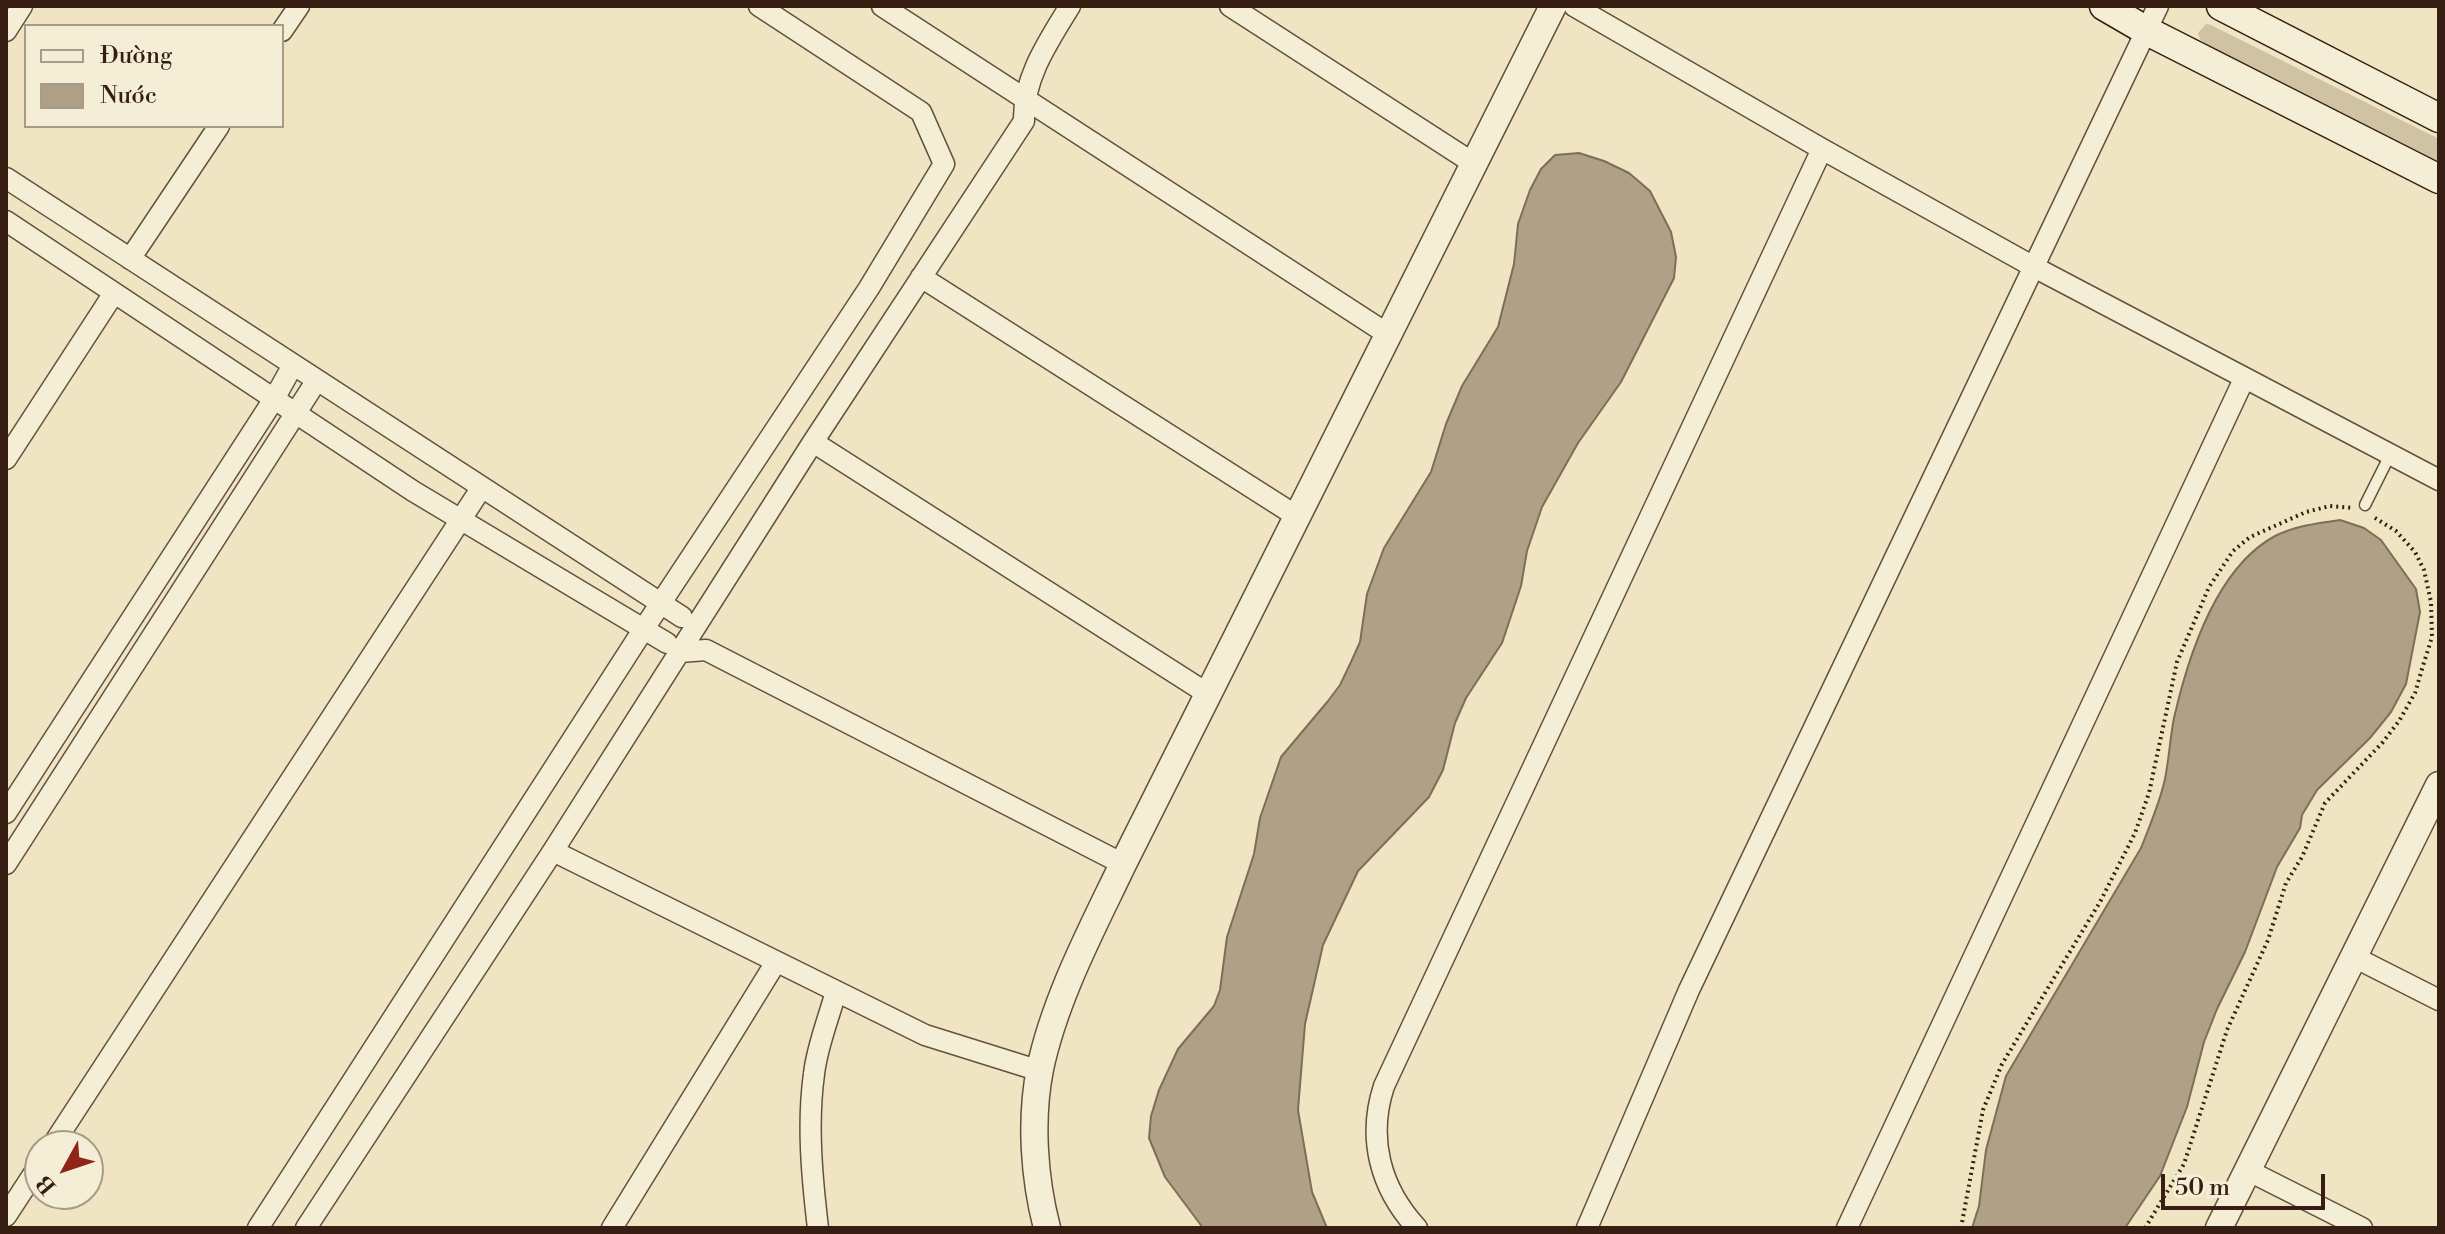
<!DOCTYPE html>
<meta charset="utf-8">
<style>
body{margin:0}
#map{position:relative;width:2445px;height:1234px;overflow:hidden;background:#efe5c2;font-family:"Libre Bodoni",serif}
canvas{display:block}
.frame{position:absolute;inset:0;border:8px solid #361e12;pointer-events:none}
.legend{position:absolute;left:24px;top:24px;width:260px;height:104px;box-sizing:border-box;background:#f5eed7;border:2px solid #a99b88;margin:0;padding:10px 14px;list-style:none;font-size:24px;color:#361e12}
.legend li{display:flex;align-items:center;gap:16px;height:40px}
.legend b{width:40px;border:2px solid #a99b88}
.north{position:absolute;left:24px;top:1130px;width:80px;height:80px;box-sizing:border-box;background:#f5eed7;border:2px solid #a99b88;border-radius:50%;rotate:230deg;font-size:22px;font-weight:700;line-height:32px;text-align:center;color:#361e12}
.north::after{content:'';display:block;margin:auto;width:28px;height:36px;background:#8f2418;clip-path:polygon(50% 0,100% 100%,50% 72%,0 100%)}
.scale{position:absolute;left:2161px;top:1174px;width:164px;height:36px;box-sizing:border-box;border:4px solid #361e12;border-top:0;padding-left:10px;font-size:24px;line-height:28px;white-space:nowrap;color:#361e12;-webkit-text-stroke:6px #f5eed7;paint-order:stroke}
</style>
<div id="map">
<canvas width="2445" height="1234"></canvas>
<div class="frame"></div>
<ul class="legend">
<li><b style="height:10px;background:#f5eed7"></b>Đường</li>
<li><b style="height:22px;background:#b0a186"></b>Nước</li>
</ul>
<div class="north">B</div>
<div class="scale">50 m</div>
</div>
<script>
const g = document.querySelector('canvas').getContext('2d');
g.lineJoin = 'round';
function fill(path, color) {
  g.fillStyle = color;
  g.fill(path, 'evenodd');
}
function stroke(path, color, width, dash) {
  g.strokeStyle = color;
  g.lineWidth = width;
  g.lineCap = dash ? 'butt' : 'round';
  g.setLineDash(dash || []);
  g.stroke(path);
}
const green = new Path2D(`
 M 2206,24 L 2211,25 L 2439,139 L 2439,165 L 2208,46 L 2200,39 L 2198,33 Z`);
const water = new Path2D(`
 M 1579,153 L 1604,161 L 1629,173 L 1650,191 L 1671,232 L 1676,257 L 1674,278 L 1621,382 L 1578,443 L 1542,507 L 1527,551 L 1521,586 L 1502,643 L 1466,698 L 1455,723 L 1443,770 L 1429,797 L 1358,871 L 1323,945 L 1305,1024 L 1298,1110 L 1312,1192 L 1327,1228 L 1203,1228 L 1165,1177 L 1149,1138 L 1151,1116 L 1159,1090 L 1178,1049 L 1214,1006 L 1220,990 L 1227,937 L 1254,854 L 1260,818 L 1281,757 L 1328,701 L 1340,685 L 1351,662 L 1360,642 L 1367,594 L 1384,548 L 1431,472 L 1446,424 L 1462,386 L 1498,327 L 1514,264 L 1518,224 L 1530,190 L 1541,169 L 1555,155 Z
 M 2340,520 L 2364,528 L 2381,540 L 2416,589 L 2420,612 L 2406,684 L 2391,712 L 2370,738 L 2317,790 L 2302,815 L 2300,828 L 2277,867 L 2245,952 L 2217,1009 L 2204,1042 L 2187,1107 L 2160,1176 L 2125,1228 L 1972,1228 L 1979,1206 L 1986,1150 L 2006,1076 L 2141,848 C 2150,825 2160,802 2165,779 C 2169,759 2170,738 2174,718 C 2188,657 2216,568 2275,536 C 2295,526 2318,523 2340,520 Z`);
const path = new Path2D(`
 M 1961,1228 L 1983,1110 L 2002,1064 L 2100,902 L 2135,833 L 2149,793 L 2177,662 L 2209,587 L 2233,551 L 2250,537 L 2306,512 L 2330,506 L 2353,508
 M 2145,1228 L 2184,1164 L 2227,1030 L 2268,940 L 2286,883 L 2302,857 L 2325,803 L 2383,742 L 2399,721 L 2415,693 L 2422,669 L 2432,637 L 2431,602 L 2424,570 L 2415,552 L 2396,531 L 2372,516`);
const service = new Path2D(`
 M 2365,505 L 2390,455`);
const minor = new Path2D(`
 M 882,6 L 1389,335
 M 1230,6 L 1473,163
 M 1574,6 L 1822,149 L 2034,267 L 2439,480
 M 6,31 L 22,6
 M 282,31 L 299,6
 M 6,178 L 682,617
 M 6,221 L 413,491 L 667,643
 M 130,259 L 219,126
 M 921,277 L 1298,517
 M 813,442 L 1208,694
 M 6,459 L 114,293
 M 680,652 L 706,650 L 1123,864
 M 6,813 L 274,399 L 293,365
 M 553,851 L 925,1035 L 1040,1071
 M 6,864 L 317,380
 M 2352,956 L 2439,1000
 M 52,1146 L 482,487
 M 2247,1170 L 2362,1228
 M 6,1216 L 40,1164
 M 258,1228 L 643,630 L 869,288 L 944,164 L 921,112 L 759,6
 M 306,1228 L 553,851 L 813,442 L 1024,121 C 1023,78 1048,42 1070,6
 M 612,1228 L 776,962
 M 818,1228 C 812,1178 807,1124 814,1074 C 817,1046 829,1018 836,991
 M 1417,1228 C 1380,1188 1367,1138 1384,1086 L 1822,149
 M 1587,1228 L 1689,990 L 2158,6
 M 1847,1228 L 2244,379`);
const tertiary = new Path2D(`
 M 1047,1228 C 1034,1178 1030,1120 1040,1069 C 1055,998 1092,929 1123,864 L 1553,6
 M 2219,1228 L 2439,785`);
const secondary = new Path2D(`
 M 2104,6 L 2147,31 L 2439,179
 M 2221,6 L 2439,118`);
fill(green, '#d0c3a4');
fill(water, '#b0a186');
stroke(water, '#7f6d58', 2);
stroke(service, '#64503e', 13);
stroke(minor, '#64503e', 23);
stroke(tertiary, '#64503e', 29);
stroke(secondary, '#361e12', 31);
stroke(path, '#361e12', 4, [2, 4]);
stroke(service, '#f5eed7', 10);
stroke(minor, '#f5eed7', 20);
stroke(tertiary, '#f5eed7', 26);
stroke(secondary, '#f5eed7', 28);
</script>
